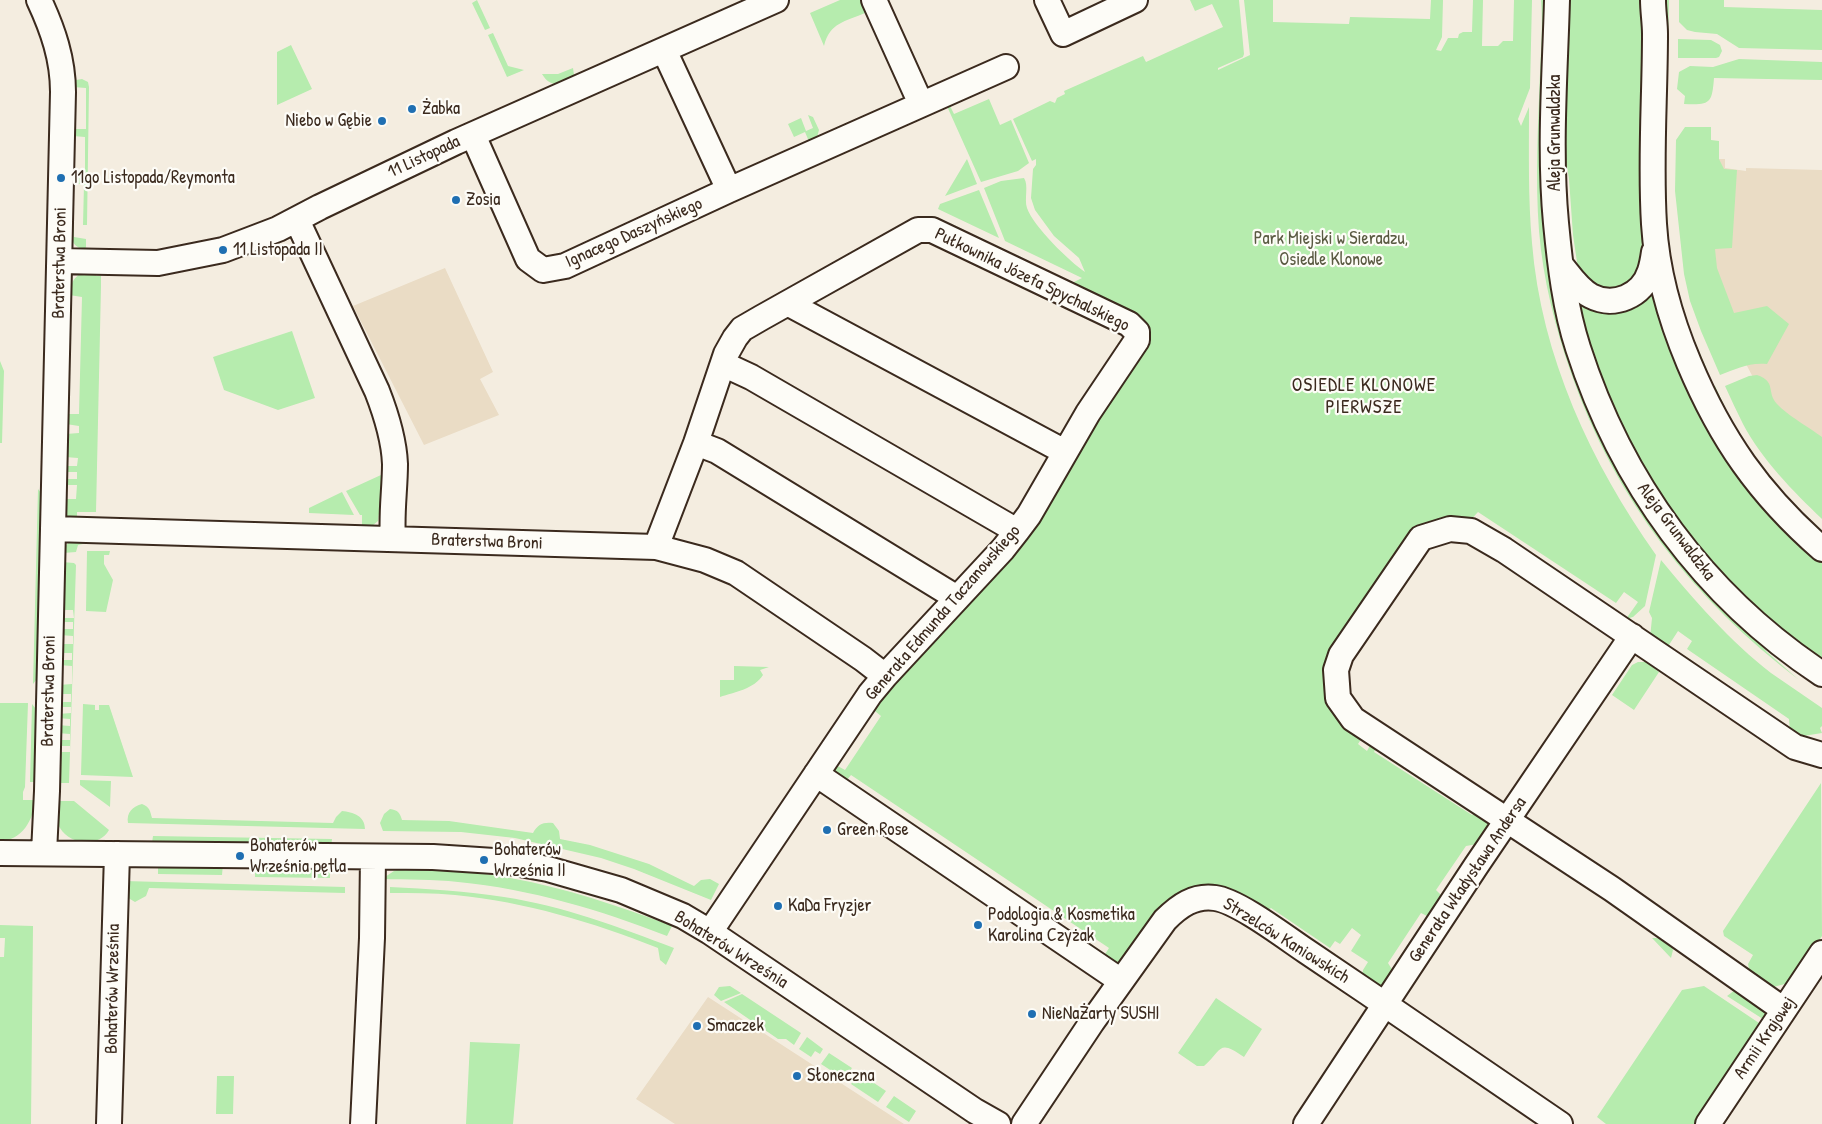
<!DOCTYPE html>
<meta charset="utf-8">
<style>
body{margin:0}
canvas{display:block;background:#f4ede0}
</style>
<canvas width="1822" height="1124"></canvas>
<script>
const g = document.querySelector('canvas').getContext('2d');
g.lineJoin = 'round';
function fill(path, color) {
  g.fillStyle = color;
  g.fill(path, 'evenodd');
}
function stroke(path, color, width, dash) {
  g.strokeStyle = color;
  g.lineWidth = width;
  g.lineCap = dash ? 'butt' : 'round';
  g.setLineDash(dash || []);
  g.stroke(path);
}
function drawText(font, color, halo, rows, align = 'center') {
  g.font = font + ' "Patrick Hand",sans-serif';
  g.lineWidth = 4.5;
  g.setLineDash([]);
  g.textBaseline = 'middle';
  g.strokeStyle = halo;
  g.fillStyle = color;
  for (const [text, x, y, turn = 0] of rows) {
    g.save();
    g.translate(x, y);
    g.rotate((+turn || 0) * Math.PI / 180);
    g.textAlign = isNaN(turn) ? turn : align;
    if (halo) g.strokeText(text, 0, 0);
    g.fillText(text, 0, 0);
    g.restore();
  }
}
const built = new Path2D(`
 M 1701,159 L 1725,159 L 1725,168 L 1746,171 L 1746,168 L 1822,170 L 1822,473 L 1767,404 L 1735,343 L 1710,271 Z
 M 445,268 L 493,372 L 480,379 L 499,415 L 424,445 L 353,306 Z
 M 708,997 L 904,1124 L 675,1124 L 636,1099 Z`);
const green = new Path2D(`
 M 477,0 L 490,28 L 485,30 L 472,3 Z
 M 840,0 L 860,0 L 865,13 C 845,22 830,22 824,46 L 810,13 Z
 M 1190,0 L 1239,0 L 1244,54 L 1243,57 L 1218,68 L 1218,70 L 1250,55 L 1244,0 L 1273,0 L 1273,22 L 1349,24 L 1350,17 L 1430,19 L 1431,0 L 1443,0 L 1442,37 L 1436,50 L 1441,51 L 1448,38 L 1458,38 L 1459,34 L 1463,32 L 1472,32 L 1473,0 L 1483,0 L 1482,46 L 1498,46 L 1503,41 L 1513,41 L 1514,0 L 1532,0 L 1530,88 L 1518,119 L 1521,126 L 1529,107 C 1529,152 1528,197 1532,243 C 1541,356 1591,463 1656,555 L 1645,606 L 1633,617 L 1626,619 L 1638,602 L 1624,592 L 1616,603 L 1478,512 L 1468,523 L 1441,523 L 1332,657 L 1365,733 L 1358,744 L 1367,751 L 1374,738 L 1376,748 L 1374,752 L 1472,815 L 1485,808 C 1493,824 1491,828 1483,843 L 1466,846 L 1436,890 L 1441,895 L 1443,902 L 1429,917 L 1421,913 L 1388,963 L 1393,971 L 1380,991 L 1362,976 L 1363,970 L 1368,962 L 1351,951 L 1361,935 L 1352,928 L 1340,944 L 1335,941 L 1330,948 L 1271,908 L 1268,910 L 1275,926 L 1196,893 L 1117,967 L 1102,959 L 1109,948 L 851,775 L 843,785 L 835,775 L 834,764 L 845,770 L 881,716 L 870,707 L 1146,340 L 1013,262 L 1010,253 L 1072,283 L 1082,278 L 1005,241 L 984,188 L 1001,181 L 1024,178 C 1029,185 1024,199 1027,208 C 1033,226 1070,262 1085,272 L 1079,258 L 1054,236 L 1035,210 L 1031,198 L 1033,169 L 1036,165 L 1036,159 L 1032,161 L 1013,119 L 1050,101 L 1055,103 L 1057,98 L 1065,94 L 1064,91 L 1143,56 L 1146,62 L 1223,27 L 1212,4 L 1195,11 Z
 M 1541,0 L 1546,0 L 1575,367 L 1751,633 L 1767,652 L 1799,680 C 1693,599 1615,500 1571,373 C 1555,327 1543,279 1539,231 C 1535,179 1538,125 1540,73 C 1541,49 1543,24 1541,0 Z
 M 1566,0 L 1647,0 L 1646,242 L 1639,269 L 1626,290 L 1595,290 L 1578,269 L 1573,235 L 1569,179 L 1562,135 Z
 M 1665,0 L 1669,0 L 1667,91 L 1664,80 Z
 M 1679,0 L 1724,0 L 1724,7 L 1822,10 L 1822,50 L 1739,48 L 1717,34 L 1695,32 L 1687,30 L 1679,22 Z
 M 493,33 L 508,66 L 524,70 L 507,77 L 488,35 Z
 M 1678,39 L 1711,40 L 1720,45 L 1722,51 L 1719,57 L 1716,58 L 1678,58 Z
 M 291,45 L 312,89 L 277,105 L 277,52 Z
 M 1739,59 L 1822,62 L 1822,80 L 1714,78 C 1712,104 1710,105 1684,104 L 1685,96 L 1677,89 L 1679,72 L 1690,66 L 1713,67 Z
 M 573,68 L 574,75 L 569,82 C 557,85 549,86 542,74 L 558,74 Z
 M 82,79 L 88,82 L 89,87 L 87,225 L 83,225 L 84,184 L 71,184 L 72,172 L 85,171 L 85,137 L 73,136 L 73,129 L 86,129 L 86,88 L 73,87 L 76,80 Z
 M 989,99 L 1000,125 L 1011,120 L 1029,163 L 1018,171 L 981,182 L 946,104 L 950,106 L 954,114 Z
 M 808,115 L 813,117 L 819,130 L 816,141 L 810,144 L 805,132 L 794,137 L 788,124 L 801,118 L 806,131 L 813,128 Z
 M 1685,127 L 1711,127 L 1711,140 L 1719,141 L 1719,159 L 1724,169 L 1737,170 L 1732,248 L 1715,249 L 1717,268 L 1734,313 L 1767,306 L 1789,324 L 1767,364 C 1749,362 1736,369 1720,375 L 1701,331 L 1690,301 L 1684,274 L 1675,191 L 1676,140 Z
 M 1666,137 C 1666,189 1665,243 1678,293 C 1685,321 1697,346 1708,372 C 1676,346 1651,175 1666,137 Z
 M 967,159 L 977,184 L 945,196 Z
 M 979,190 L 999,238 L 938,209 L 940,204 Z
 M 74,225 L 74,237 L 86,239 L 86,247 L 85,249 C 72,248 70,237 71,226 Z
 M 95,270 L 96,276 L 101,276 L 101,286 L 96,512 L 77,512 L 77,521 C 62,516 65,514 65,499 L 76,499 L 77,485 L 65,485 L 66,479 L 77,479 L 77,472 L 66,472 L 66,466 L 77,466 L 78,458 L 65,457 L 66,434 L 79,433 L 79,426 L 66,424 L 67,414 L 79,414 L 82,297 L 69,295 C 72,277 77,273 95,270 Z
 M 1652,291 L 1806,548 L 1822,561 L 1822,661 L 1770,624 L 1689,539 L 1638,463 L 1594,363 L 1577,303 Z
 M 292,331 L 315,398 L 278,410 L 224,390 L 213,357 Z
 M 0,361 L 4,371 L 2,443 L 0,443 Z
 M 1757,375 C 1777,382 1766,392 1777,404 C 1787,415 1810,428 1822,437 L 1822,519 C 1793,491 1762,460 1743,424 C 1737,412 1731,399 1725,386 L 1749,376 Z
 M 1708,384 L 1715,386 C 1726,409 1737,433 1752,454 C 1769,480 1799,509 1822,531 L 1822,537 L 1749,458 Z
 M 381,475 L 382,490 L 378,521 L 372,526 L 362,526 L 362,515 L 360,515 L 346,491 Z
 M 38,489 L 44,497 L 40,675 L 33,684 Z
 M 342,492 L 354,515 L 309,513 L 309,508 Z
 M 70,541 L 93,542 L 78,545 L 76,552 L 63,553 L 64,548 Z
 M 87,551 L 110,551 L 109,555 L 104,555 L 104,564 L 113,580 L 106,612 L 86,611 Z
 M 1661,560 C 1693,599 1731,642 1771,673 C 1788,685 1805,696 1822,708 L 1822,726 L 1820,728 L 1822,733 L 1797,737 L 1790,733 L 1789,719 L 1687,649 L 1692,641 L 1678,631 L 1667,648 L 1650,638 L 1652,618 L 1649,612 Z
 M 62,562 L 74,563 L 76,565 L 69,783 L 55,783 L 56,752 L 70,752 L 70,746 L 57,746 L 57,740 L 70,740 L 70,734 L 57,733 L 57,725 L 70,726 L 70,719 L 57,718 L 58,714 L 71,713 L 71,707 L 58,707 L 58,702 L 71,702 L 71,694 L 58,694 L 59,685 L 72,684 L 72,666 L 59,665 L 59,660 L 72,660 L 72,653 L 60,653 L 60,644 L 73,644 L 73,636 L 60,635 L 60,629 L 73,629 L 73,622 L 60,622 L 61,618 L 74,618 L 73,610 L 61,610 Z
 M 1638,662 L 1646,662 L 1659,672 L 1634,710 L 1612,695 L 1632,665 Z
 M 734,666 L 769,667 L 760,670 L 763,675 C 754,689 735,692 720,697 L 720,680 L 734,680 Z
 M 0,703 L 28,703 L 25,787 L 23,792 L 23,800 L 35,800 C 34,819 22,841 0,841 Z
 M 32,704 L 39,713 L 36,782 L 30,782 Z
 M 83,704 L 95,705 L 95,710 L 99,710 L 99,705 L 109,705 L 133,777 L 81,775 Z
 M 80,780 L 111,781 L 110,807 L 80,785 Z
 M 1821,783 L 1822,936 L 1792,980 L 1785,984 L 1769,988 L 1751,977 L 1748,964 L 1753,955 L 1724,936 L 1723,931 Z
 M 55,801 L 74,801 L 109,830 C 99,848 70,845 60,828 C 55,820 56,810 55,801 Z
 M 142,804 C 150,807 150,811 152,818 L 333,823 L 336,817 L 342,811 C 353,812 365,816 365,829 L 128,823 C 126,813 133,806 142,804 Z
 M 390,809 C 398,810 400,813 402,820 L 449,821 L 533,833 C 538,824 543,822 553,823 L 559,831 L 560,839 L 590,845 L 649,864 L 694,886 L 701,880 L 710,879 L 719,884 L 711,900 L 634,869 L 601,858 L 515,838 L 461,832 L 383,831 L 380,823 L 384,814 Z
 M 153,836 L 332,839 L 331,847 L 152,843 Z
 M 158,863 L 223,864 L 222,875 L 158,874 Z
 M 255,865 L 330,866 L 330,878 L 255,877 Z
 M 403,868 C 439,870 475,871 510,878 C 566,888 619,906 672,926 L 667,936 C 600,910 531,889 458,882 C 433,879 407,880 382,879 L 394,871 Z
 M 124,881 L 345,887 L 345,893 L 149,888 L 146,896 L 135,902 L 125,896 Z
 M 390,887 C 428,889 466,891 504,897 C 563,906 619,927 674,948 L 666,965 L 660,960 L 658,948 C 592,922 526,902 455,895 C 433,893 411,893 390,893 Z
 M 0,925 L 33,926 L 31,1124 L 0,1124 L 0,957 L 4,957 L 5,938 L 0,938 Z
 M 1652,938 C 1663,938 1669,940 1673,950 L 1671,958 Z
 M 730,986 L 741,993 L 721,1001 L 714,995 L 719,987 Z
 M 1704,986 L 1759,1023 L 1761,1031 L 1695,1124 L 1606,1124 L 1597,1117 L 1682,990 Z
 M 1735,990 L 1739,990 L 1768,1013 L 1766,1021 L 1727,996 Z
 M 742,994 L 801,1033 L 794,1045 L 786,1039 L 778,1039 L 724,1002 Z
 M 1216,998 L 1262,1029 L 1244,1057 C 1218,1039 1223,1049 1204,1066 L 1197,1066 L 1178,1053 Z
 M 807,1037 L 823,1049 L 820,1054 L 815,1051 L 811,1057 L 799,1049 Z
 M 470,1042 L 520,1044 L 513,1124 L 466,1124 Z
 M 829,1053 L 852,1068 L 844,1079 L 821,1064 Z
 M 859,1073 L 886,1091 L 878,1102 L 851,1084 Z
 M 217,1076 L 234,1076 L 233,1114 L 216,1114 Z
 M 894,1096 L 916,1111 L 909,1122 L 886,1107 Z`);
const minor = new Path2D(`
 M 39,0 C 53,30 63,59 63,92 L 47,791 L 44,853
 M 874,0 L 921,104
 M 1047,0 L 1063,34 L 1135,0
 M 1557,0 C 1555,74 1549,149 1556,223 C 1560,265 1565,308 1578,348 C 1621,482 1704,596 1822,674
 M 1653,0 C 1653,11 1655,23 1655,34 C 1655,97 1650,160 1654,224 C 1657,273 1670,318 1689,363 C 1721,439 1759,494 1822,549
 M 664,50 L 729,190
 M 473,135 L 528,259 L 543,270 L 565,266 L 729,190 L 1006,67
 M 297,220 L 377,391 C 386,414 394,439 395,464 C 395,489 391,513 393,539
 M 60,261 L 158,263 L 223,250 L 278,229 L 320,207 L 456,142 L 776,0
 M 1561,265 C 1570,276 1578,289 1591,296 C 1614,308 1642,296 1650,271 C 1652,265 1653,259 1654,252
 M 789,304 L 1065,452
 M 723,364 L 751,377 L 1017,531
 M 696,443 L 717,451 L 957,598
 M 53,529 L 656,547 L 705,560 L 736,573 L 863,659 L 885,676
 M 656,547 L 696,443 L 726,354 L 735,338 L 742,329 L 761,318 L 918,230 L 932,230 L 1129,324 L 1137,332 L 1137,340 L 1088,413 L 1029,515 L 1017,531 L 1003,549 L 885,676 L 870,694 L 710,932
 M 816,774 L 1121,981
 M 0,853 L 433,857 L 509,862 L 548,869 L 621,890 L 683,916 L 710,932 L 975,1111 L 998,1124
 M 1784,1010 L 1612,889 L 1353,719 L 1338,698 L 1336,670 L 1341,655 L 1421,538 L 1450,529 L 1471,531 L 1504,550 L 1795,747 L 1822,755
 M 109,1124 L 117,854
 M 363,1124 L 372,938 L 373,857
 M 1024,1124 L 1092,1022 L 1165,920 C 1179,906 1194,895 1215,898 C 1238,901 1285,937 1306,951 C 1391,1008 1475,1066 1560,1124
 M 1306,1124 L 1476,866 L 1632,636
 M 1708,1124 L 1822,953`);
const markers = [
 [412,109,5,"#1f6fb2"],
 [382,121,5,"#1f6fb2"],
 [61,178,5,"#1f6fb2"],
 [456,200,5,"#1f6fb2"],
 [223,250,5,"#1f6fb2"],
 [827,830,5,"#1f6fb2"],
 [240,856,5,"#1f6fb2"],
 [484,860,5,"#1f6fb2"],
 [778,906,5,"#1f6fb2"],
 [978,925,5,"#1f6fb2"],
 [1032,1014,5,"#1f6fb2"],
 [697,1026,5,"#1f6fb2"],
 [797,1076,5,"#1f6fb2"]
];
const poiNames = [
 ["Żabka",422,109],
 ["Niebo w Gębie",372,121,"right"],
 ["11go Listopada/Reymonta",71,178],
 ["Zosia",466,200],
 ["11 Listopada II",233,250],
 ["Green Rose",837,830],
 ["Bohaterów",250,846],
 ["Września pętla",250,867],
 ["Bohaterów",494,850],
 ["Września II",494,871],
 ["KaDa Fryzjer",788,906],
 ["Podologia & Kosmetika",988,915],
 ["Karolina Czyżak",988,936],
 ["NieNaŻarty SUSHI",1042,1014],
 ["Smaczek",707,1026],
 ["Słoneczna",807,1076]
];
const streetNames = [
 ["Aleja Grunwaldzka",1555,133,-90],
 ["11 Listopada",424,157,-25],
 ["Ignacego Daszyńskiego",634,233,-24],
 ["Braterstwa Broni",60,263,-89],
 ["Pułkownika Józefa Spychalskiego",1032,280,26],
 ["Aleja Grunwaldzka",1676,532,53],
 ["Braterstwa Broni",487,542,2],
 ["Generała Edmunda Taczanowskiego",943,613,-49],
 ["Braterstwa Broni",49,691,-89],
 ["Generała Władysława Andersa",1468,880,-56],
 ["Strzelców Kaniowskich",1286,941,32],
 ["Bohaterów Września",731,950,32],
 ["Bohaterów Września",113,989,-89],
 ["Armii Krajowej",1765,1038,-56]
];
const parkNames = [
 ["Park Miejski w Sieradzu,",1331,239],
 ["Osiedle Klonowe",1331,260]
];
const neighbourhoodNames = [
 ["OSIEDLE KLONOWE",1364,386],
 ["PIERWSZE",1364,408]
];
fill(built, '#eadcc5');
fill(green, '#b6ecae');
stroke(minor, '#3b2a1e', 28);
stroke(minor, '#fdfcf7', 24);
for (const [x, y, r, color] of markers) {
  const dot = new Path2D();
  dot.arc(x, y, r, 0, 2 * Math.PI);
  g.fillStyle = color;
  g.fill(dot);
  stroke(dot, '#fdfcf7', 2);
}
drawText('18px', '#3b2a1e', '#fdfcf7', poiNames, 'left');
drawText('18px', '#3b2a1e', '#fdfcf7', streetNames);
drawText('18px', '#5a5a42', '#fdfcf7', parkNames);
g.letterSpacing = '1px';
drawText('19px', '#3b2a1e', '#fdfcf7', neighbourhoodNames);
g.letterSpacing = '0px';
</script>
